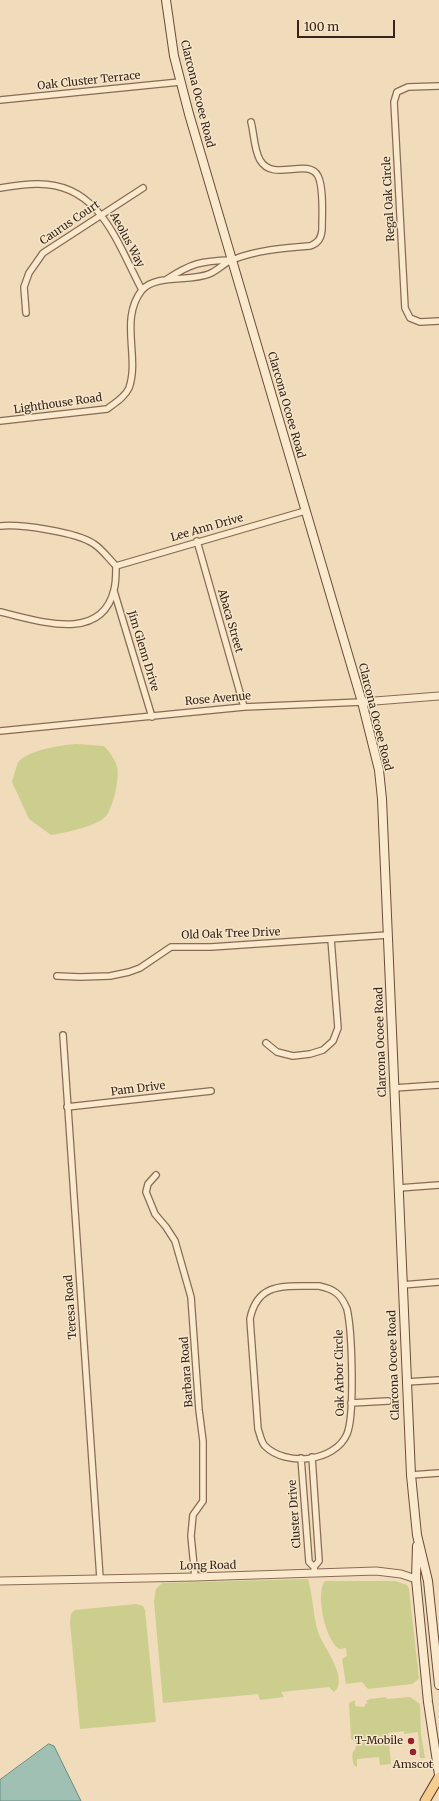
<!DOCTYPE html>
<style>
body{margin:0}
#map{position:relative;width:439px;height:1801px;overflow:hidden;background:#f0dbba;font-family:Merriweather,serif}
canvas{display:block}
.scale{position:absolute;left:297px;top:20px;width:98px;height:18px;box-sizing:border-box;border:2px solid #35251a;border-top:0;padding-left:5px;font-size:12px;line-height:14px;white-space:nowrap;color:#35251a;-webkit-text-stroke:3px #f7e6ca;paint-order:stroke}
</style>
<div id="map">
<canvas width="439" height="1801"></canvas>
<div class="scale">100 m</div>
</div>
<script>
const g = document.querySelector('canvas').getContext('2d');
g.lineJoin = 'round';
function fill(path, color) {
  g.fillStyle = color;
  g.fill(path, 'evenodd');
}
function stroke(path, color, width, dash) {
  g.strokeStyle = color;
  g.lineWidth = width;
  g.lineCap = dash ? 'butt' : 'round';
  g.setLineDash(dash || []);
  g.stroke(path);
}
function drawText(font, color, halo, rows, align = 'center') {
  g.font = font + ' Merriweather,serif';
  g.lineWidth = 3;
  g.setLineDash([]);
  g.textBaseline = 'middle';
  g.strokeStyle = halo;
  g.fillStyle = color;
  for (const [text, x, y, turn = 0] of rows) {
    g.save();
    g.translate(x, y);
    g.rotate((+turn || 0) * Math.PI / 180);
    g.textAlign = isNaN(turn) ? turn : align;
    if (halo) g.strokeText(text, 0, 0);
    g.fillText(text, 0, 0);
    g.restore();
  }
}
const green = new Path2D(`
 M 76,744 L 104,746 C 110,753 115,759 117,767 C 120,777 113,808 106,816 C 98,826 64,833 51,835 L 29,819 L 12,782 C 14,776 16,766 19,761 C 30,750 61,745 76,744 Z
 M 308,1579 C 313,1596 313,1615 318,1632 C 322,1645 350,1679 334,1692 L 329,1687 L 281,1692 L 284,1697 L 260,1700 L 258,1694 L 163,1703 L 154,1601 L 156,1589 L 162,1583 Z
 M 325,1581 L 395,1581 L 407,1585 L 409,1589 L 419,1679 L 412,1684 L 368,1689 L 362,1682 L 346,1684 L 342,1659 L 347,1656 L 346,1648 L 339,1649 C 325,1639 315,1594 325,1581 Z
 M 136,1604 L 143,1606 L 145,1610 L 156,1722 L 80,1729 L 70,1622 L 71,1614 L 75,1610 Z
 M 386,1697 L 387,1699 L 410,1697 L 420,1704 L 421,1734 L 425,1758 L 420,1758 L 418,1732 L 404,1734 L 404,1731 L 388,1733 L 391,1764 L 380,1765 L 379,1757 L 357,1759 L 357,1767 L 354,1765 C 352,1759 351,1752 356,1748 L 355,1741 L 351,1739 L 349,1703 L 355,1700 L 355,1706 L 365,1707 L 365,1704 L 368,1703 L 366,1701 L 370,1699 Z`);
const water = new Path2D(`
 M 49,1744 L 54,1746 L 81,1801 L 0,1801 L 0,1780 Z`);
const minor = new Path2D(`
 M 439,86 L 408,87 L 397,92 L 394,102 L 405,308 L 410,318 L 420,322 L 439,321
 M 0,100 L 180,82
 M 0,188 C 12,186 25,184 37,184 C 100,183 117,243 142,290
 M 167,279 C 192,263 201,261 231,260
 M 26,313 L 24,287 L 29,273 L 43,253 L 143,188
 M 0,421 L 107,409 C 115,403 125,397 129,388 C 140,357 119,319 142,290 C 156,274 190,282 209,274 C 217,271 224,263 232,260 C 257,250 284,248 310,246 C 318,243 321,239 322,230 C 322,216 324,188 318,176 C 308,157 273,183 260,160 C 254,150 254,133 251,122
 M 0,526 C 20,524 77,532 94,544 C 102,549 109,559 116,566 C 116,574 116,583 114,590 C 101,644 37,620 0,612
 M 197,541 L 244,707
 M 116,566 L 305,511
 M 114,591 L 152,717
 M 0,731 L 244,707 L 362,702
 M 57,976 L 80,977 L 110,976 L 129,972 L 140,968 L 171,947 L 211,947 L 388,935
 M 63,1035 L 100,1578
 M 266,1043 L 277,1052 L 293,1056 L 310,1054 L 323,1050 L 333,1041 L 338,1028 L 331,939
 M 394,1088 L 439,1085
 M 67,1107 L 211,1091
 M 156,1175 L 148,1184 L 146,1192 L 155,1214 L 166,1227 L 175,1241 L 191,1297 L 199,1410 L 203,1441 L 203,1501 L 193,1515 L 191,1536 L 195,1577
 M 399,1188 L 439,1185
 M 402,1285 L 439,1282
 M 319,1286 C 334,1289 341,1294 347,1309 C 352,1330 355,1415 347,1434 C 335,1462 286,1467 265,1446 C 261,1442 260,1434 258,1429 L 250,1319 C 258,1280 287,1287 319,1286 Z
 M 406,1382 L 439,1380
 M 351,1403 L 388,1401
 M 312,1457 L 319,1561 L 314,1567 L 315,1573
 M 301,1458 L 309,1562 L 314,1567
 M 411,1475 L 439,1473`);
const tertiary = new Path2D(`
 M 362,702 L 439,696
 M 0,1581 L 195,1577 L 376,1571 L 401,1574 L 416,1579`);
const secondary = new Path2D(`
 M 166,0 L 174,56 L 189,114 L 362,702 L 379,770 L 382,799 L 411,1475 L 417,1535 L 428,1581 L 439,1685
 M 417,1546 L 416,1579 L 428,1702 L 439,1775`);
const primary = new Path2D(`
 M 425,1801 L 439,1777`);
const markers = [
 [411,1741,4,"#9a202c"],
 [413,1752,4,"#9a202c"]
];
const streetNames = [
 ["Oak Cluster Terrace",89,81,-6],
 ["Clarcona Ocoee Road",197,94,76],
 ["Regal Oak Circle",389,199,-93],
 ["Caurus Court",70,223,-34],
 ["Aeolus Way",127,240,62],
 ["Lighthouse Road",58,404,-8],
 ["Clarcona Ocoee Road",286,405,74],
 ["Lee Ann Drive",207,528,-16],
 ["Abaca Street",230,621,74],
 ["Jim Glenn Drive",143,651,73],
 ["Rose Avenue",218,699,-5],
 ["Clarcona Ocoee Road",375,717,76],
 ["Old Oak Tree Drive",231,934,-2],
 ["Clarcona Ocoee Road",381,1042,-92],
 ["Pam Drive",138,1089,-7],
 ["Teresa Road",71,1307,-94],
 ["Clarcona Ocoee Road",394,1365,-92],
 ["Barbara Road",187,1372,-94],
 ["Oak Arbor Circle",340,1373,-91],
 ["Cluster Drive",295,1514,-94],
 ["Long Road",208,1566,-1]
];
const poiNames = [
 ["T-Mobile",403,1741],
 ["Amscot",413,1765,"center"]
];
fill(green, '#ccce8e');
fill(water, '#9fc0b3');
stroke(water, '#668e80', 1);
stroke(minor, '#876b54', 8);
stroke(tertiary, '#876b54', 9);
stroke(secondary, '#694c37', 10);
stroke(primary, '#543929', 11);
stroke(minor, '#fbe9cd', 5.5);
stroke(tertiary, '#fbe9cd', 7);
stroke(secondary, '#fbe9cd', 8);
stroke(primary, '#f7cd8e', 9);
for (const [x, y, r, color] of markers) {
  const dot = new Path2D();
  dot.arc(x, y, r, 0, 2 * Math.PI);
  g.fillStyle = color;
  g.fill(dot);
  stroke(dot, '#f7e6ca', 1.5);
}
drawText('11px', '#35251a', '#f7e6ca', streetNames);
drawText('11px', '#35251a', '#f7e6ca', poiNames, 'right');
</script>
